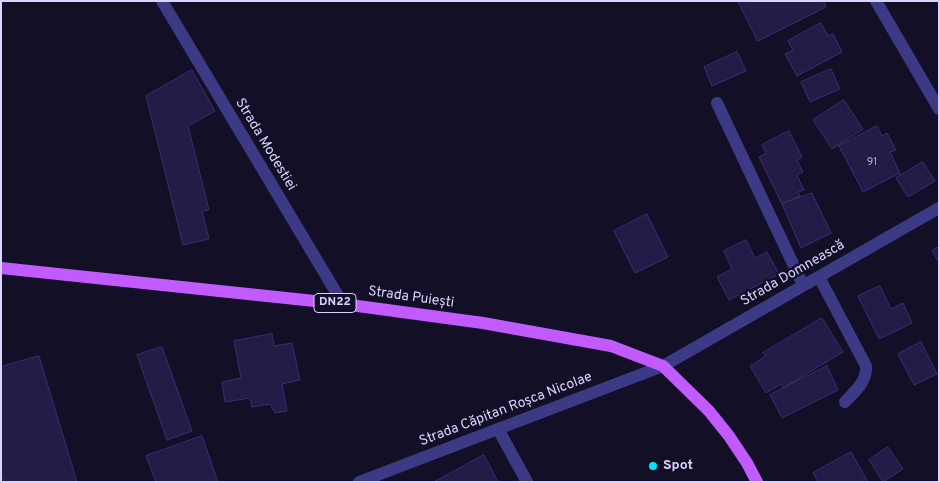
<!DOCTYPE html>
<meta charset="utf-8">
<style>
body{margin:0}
#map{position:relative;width:940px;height:483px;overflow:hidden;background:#130f26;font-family:Overpass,sans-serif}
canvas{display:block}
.frame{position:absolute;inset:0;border:2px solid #d9d4ff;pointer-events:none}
</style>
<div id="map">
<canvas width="940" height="483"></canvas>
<div class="frame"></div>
</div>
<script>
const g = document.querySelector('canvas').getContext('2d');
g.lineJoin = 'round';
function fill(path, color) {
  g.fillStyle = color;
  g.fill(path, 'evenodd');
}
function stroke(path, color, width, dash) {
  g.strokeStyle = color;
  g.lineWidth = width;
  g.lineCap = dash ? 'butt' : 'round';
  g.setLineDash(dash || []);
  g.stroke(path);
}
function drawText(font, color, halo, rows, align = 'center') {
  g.font = font + ' Overpass,sans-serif';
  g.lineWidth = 5;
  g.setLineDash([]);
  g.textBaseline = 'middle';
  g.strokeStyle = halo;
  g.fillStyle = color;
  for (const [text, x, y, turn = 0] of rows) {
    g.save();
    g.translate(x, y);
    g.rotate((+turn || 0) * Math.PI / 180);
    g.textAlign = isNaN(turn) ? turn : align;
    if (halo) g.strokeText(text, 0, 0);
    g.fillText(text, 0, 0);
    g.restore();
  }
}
const building = new Path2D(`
 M 738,1 L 824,1 L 826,7 L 758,41 Z
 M 821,23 L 828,36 L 833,34 L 842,52 L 797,76 L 785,54 L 793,50 L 788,41 Z
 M 737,52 L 746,71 L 712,86 L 704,67 Z
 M 831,69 L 840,89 L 810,102 L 801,82 Z
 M 192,70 L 215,111 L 188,126 L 209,210 L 202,211 L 209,239 L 183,245 L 146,96 Z
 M 844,100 L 863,129 L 832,149 L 813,120 Z
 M 877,126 L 882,136 L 887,133 L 896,150 L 890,152 L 900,173 L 863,192 L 839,146 Z
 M 789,131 L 802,157 L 797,160 L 803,172 L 797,175 L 804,190 L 798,192 L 800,196 L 782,204 L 759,157 L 766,153 L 762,145 Z
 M 923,162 L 935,181 L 908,197 L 896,178 Z
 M 812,193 L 831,233 L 801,248 L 782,204 Z
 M 647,214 L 668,257 L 635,273 L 614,231 Z
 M 746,240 L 755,258 L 767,252 L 779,274 L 729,300 L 717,277 L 732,269 L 724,251 Z
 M 939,247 L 939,262 L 932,251 Z
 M 880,286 L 891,309 L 903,303 L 912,323 L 879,339 L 858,296 Z
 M 822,318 L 843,352 L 783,388 L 781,384 L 766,393 L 750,366 L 766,356 L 763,353 Z
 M 272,334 L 274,346 L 292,343 L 300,380 L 282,384 L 287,411 L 275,413 L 270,404 L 252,407 L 250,398 L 225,402 L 222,382 L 241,378 L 234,341 Z
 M 921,342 L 937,374 L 914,385 L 898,354 Z
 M 162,347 L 192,431 L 167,440 L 137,355 Z
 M 39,356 L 77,482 L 4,482 L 1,473 L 1,367 Z
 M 827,366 L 838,390 L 782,418 L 770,395 Z
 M 202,436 L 218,482 L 156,482 L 146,456 Z
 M 888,447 L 903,469 L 883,482 L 869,460 Z
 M 851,452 L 868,482 L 818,482 L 813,473 Z
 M 484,455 L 498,482 L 434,482 Z`);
const minor = new Path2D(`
 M 162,1 L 343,304
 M 876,1 L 939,109
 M 717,103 L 803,285
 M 819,277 L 866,366 C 867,382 855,391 845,402
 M 498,429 L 527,482
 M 359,482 L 663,366 L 939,208`);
const major = new Path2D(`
 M 1,268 L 343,304 L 483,323 L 611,346 L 663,366 L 709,411 L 729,436 L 747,463 L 757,482`);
const markers = [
 [653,466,5,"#00e5ff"]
];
const numberNames = [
 ["91",872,163]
];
const shields = [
 [335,303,42]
];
const shieldNames = [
 ["DN22",335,303]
];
const streetNames = [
 ["Strada Modestiei",265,145,59],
 ["Strada Domnească",793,274,-30],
 ["Strada Puiești",411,298,8],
 ["Strada Căpitan Roșca Nicolae",506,410,-21]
];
const poiNames = [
 ["Spot",663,466]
];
fill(building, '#241b47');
stroke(building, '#3b2d73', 1);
stroke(minor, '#3d3a85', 12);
stroke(major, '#c25bff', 12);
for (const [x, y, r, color] of markers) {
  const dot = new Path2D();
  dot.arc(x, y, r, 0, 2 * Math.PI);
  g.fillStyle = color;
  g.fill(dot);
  stroke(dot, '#130f26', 2);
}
drawText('11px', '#aca6d1', null, numberNames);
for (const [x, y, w] of shields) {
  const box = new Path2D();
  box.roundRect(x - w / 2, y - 9.5, w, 19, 4);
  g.fillStyle = '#130f26';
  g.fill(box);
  stroke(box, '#d9d4ff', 1);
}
drawText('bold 12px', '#d9d4ff', null, shieldNames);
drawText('14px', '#d9d4ff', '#130f26', streetNames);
drawText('bold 14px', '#d9d4ff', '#130f26', poiNames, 'left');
</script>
